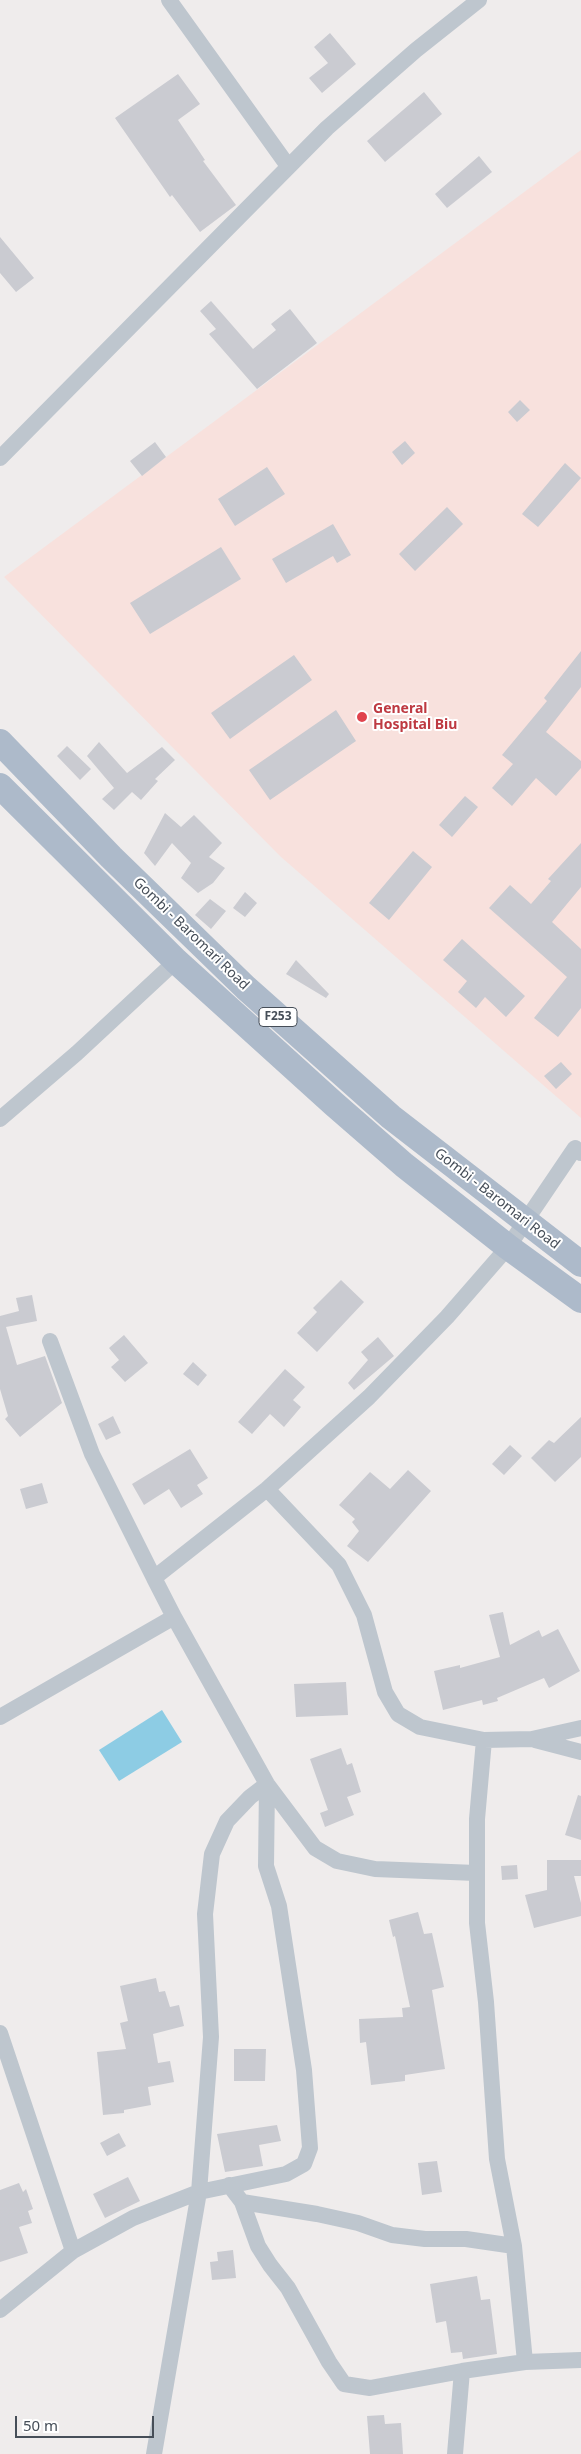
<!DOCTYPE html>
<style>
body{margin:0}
#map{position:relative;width:581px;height:2454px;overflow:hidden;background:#efecec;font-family:"Noto Sans",sans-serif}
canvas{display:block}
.scale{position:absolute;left:15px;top:2416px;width:139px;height:22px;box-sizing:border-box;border:2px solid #464e58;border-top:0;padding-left:6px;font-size:15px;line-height:18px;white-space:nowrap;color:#464e58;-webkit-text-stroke:4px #fff;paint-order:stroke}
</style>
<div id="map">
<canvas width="581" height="2454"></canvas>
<div class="scale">50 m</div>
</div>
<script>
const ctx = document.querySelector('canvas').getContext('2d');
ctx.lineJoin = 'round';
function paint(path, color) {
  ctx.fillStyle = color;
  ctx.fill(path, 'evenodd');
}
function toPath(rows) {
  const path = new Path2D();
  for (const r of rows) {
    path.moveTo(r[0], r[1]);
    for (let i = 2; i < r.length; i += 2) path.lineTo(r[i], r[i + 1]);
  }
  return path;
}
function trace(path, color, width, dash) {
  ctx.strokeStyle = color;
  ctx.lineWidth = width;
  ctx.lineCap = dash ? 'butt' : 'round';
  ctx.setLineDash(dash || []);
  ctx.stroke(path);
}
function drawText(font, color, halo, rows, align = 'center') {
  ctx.font = font + ' "Noto Sans",sans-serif';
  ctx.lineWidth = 4;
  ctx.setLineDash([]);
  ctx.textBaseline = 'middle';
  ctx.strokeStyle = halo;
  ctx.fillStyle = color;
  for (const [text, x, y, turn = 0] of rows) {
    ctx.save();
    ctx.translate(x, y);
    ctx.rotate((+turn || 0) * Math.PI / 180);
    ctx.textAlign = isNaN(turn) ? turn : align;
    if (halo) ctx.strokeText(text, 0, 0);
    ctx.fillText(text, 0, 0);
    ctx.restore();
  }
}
const medical = toPath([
 [581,150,581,1118,281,857,4,577]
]);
const water = toPath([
 [162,1710,182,1742,119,1781,99,1750]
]);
const building = toPath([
 [330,33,356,64,322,93,309,78,328,63,314,47],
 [178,74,200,104,178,120,205,160,203,161,236,205,200,232,172,195,170,197,115,118],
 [424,92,442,114,385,162,367,141],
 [479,156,492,172,447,208,435,194],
 [0,237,34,278,16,292,0,273],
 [211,301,253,349,276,330,271,324,290,309,317,343,257,389,209,334,216,329,200,311],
 [520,400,530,410,517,422,508,412],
 [405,441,415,453,402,465,392,452],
 [155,442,166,457,142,476,130,461],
 [565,463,581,478,538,527,522,514],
 [267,467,285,494,235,526,218,499],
 [447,507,463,524,415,571,399,554],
 [333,524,351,555,337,563,333,556,286,583,272,559],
 [221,547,241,579,150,634,130,603],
 [581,651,581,687,546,732,581,761,581,768,556,796,536,778,512,806,492,788,513,764,502,755,547,701,544,698],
 [294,655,312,680,230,739,211,713],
 [336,710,356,741,270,800,249,770],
 [99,742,127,773,162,747,175,760,155,779,158,781,141,800,132,792,114,810,102,799,114,788,87,756],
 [67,746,91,769,80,780,57,756],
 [465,796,478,807,452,837,439,825],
 [165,813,181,827,194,815,222,843,209,857,225,868,213,883,198,893,181,878,191,863,172,843,155,866,144,853],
 [581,843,581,887,552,922,581,949,581,1008,558,1037,534,1018,567,977,489,908,510,885,531,904,551,881,548,879],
 [413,851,432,867,389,920,369,903],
 [245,892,257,903,245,917,233,908],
 [210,899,226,911,211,929,195,915],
 [462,939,525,996,506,1017,485,997,476,1008,458,992,467,981,443,960],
 [296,960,329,994,326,998,286,974],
 [561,1062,572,1074,556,1089,544,1076],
 [341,1280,364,1302,317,1352,297,1333,317,1312,313,1308],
 [32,1295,37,1321,6,1327,17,1365,45,1356,62,1403,20,1437,5,1419,8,1416,0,1389,0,1316,19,1311,16,1298],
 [124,1335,148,1363,125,1382,111,1367,119,1360,109,1348],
 [378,1337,394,1356,354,1390,348,1383,368,1360,361,1352],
 [193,1362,207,1375,198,1386,183,1374],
 [285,1369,305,1387,293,1400,301,1407,284,1427,270,1414,252,1434,238,1422],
 [113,1416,121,1433,106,1440,98,1424],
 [581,1417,581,1457,555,1482,531,1458,549,1440,554,1443],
 [510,1445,522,1456,504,1475,492,1464],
 [190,1449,208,1478,197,1485,203,1494,181,1508,169,1489,144,1505,132,1484],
 [408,1470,431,1491,368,1562,347,1546,359,1531,352,1522,355,1519,339,1505,370,1472,390,1489],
 [42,1483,48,1503,26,1509,20,1489],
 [503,1612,510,1645,539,1630,542,1637,558,1629,580,1671,549,1688,544,1678,497,1698,498,1701,483,1705,482,1700,443,1710,434,1671,460,1665,460,1668,500,1657,489,1615],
 [346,1682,348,1715,296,1717,294,1684],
 [341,1748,347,1765,352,1763,361,1792,347,1797,354,1815,325,1827,320,1813,328,1810,310,1759],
 [578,1795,581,1796,581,1840,565,1835],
 [547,1860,581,1860,581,1876,574,1876,581,1903,581,1916,534,1928,525,1895,547,1890],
 [517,1865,518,1879,502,1880,501,1866],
 [418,1912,424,1934,432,1933,444,1987,432,1990,445,2069,405,2075,405,2081,371,2085,366,2042,360,2043,359,2019,403,2017,402,2008,410,2007,395,1936,393,1937,389,1920],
 [156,1978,159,1992,165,1991,170,2007,179,2005,184,2026,153,2034,158,2063,170,2061,174,2082,148,2087,151,2105,124,2110,124,2113,103,2115,97,2052,126,2049,120,2023,128,2021,120,1986],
 [234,2049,266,2049,265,2081,234,2081],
 [277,2125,281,2141,259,2145,263,2166,225,2172,217,2134],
 [119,2133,126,2146,107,2156,100,2143],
 [437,2161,442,2192,422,2195,418,2163],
 [128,2177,140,2201,105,2218,93,2194],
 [19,2183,23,2192,26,2189,33,2209,28,2211,32,2223,19,2227,28,2253,0,2262,0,2190],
 [233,2250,236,2278,212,2280,210,2262,218,2261,217,2252],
 [477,2276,481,2300,490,2299,497,2354,463,2359,462,2352,451,2353,446,2321,436,2323,430,2284],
 [384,2415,385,2424,401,2423,403,2454,370,2454,367,2416]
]);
const minor = toPath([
 [169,0,288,166],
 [0,458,327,128,416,50,479,0],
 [0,1119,77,1053,176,961],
 [50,1341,92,1454,154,1578],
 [267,1489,339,1565,364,1615,385,1692,398,1714,420,1727,484,1740,532,1739,581,1728],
 [0,1717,174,1617],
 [484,1740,477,1819,477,1923,486,2002,497,2159,514,2246,525,2362],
 [535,1740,581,1752],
 [476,1873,375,1869,337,1861,315,1848,267,1784,174,1617,154,1578,267,1489,369,1397,447,1317,508,1247,575,1148,581,1153],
 [0,2033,73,2251],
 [229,2185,242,2202,258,2246,270,2265,288,2288,329,2362,344,2384,370,2388,462,2371,525,2362,581,2360],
 [242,2202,317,2214,358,2223,392,2235,425,2239,466,2239,514,2246],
 [0,2310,73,2251,133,2218,199,2192,286,2174,304,2164,310,2148,304,2070,279,1906,266,1866,267,1784],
 [154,2454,199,2192,211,2037,205,1914,212,1854,227,1821,250,1797,267,1784],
 [455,2454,462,2371]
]);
const primary = toPath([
 [0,742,111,857,246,988,391,1117,581,1264],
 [0,786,176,961,334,1104,404,1165,508,1247,581,1300]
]);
const markers = [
 [362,717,6,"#e0444e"]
];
const shields = [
 [278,1017,38]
];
const shieldNames = [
 ["F253",278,1017]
];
const healthNames = [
 ["General",373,709],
 ["Hospital Biu",373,725]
];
const streetNames = [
 ["Gombi - Baromari Road",191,934,44],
 ["Gombi - Baromari Road",497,1199,38]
];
paint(medical, '#f8e1dd');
paint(water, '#8dcce4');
paint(building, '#cacbd1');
trace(minor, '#bec6ce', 16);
trace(primary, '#adbaca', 26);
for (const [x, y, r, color] of markers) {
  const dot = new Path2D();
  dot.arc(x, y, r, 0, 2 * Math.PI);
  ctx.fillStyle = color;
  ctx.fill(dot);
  trace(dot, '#fff', 2);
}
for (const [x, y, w] of shields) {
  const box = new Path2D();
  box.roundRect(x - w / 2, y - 9.5, w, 19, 4);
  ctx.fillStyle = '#fff';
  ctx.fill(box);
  trace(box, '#464e58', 1);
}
drawText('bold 12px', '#464e58', null, shieldNames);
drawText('bold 14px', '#be3a42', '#fff', healthNames, 'left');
drawText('14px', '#464e58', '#fff', streetNames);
</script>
